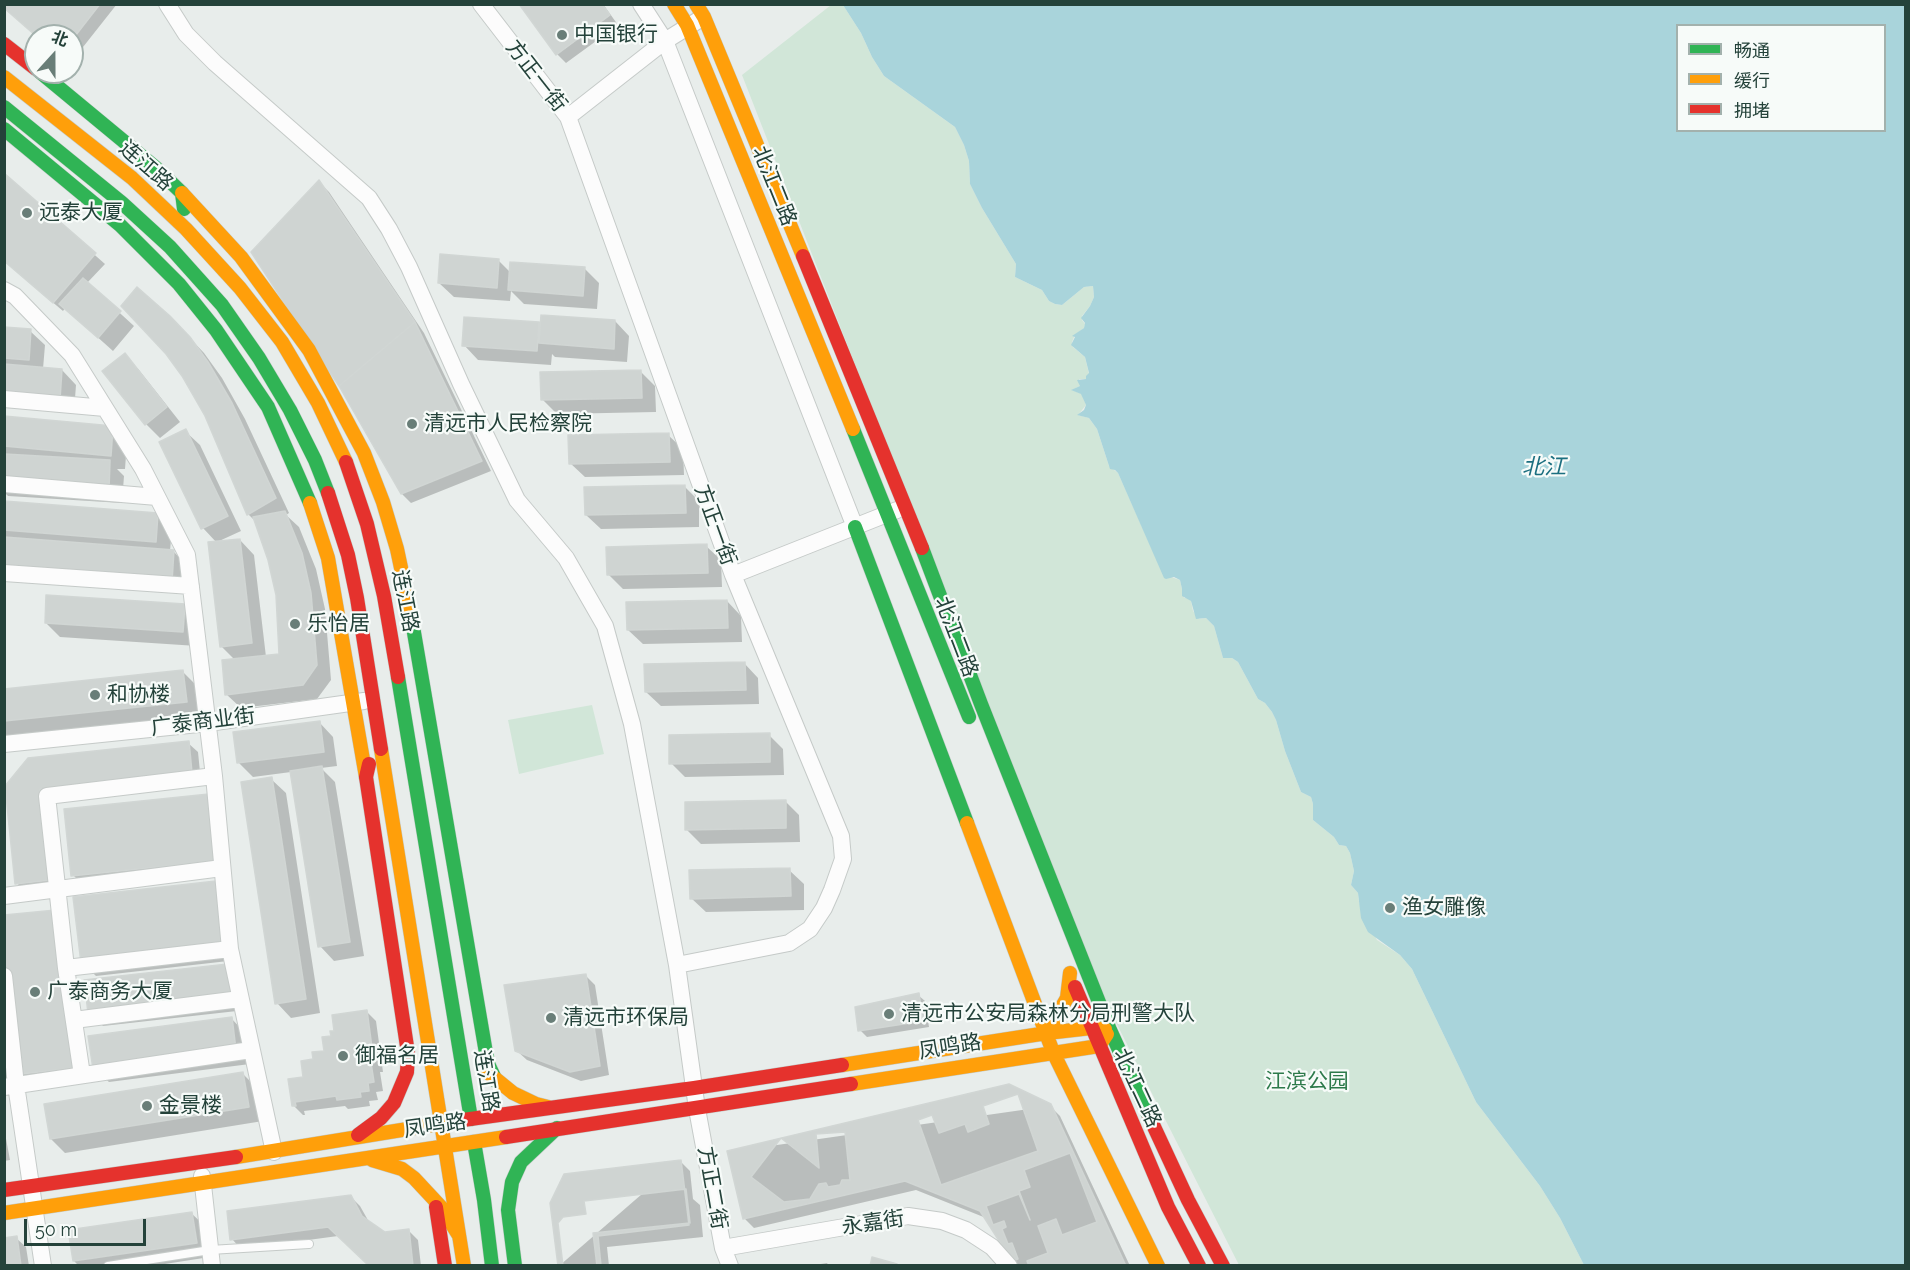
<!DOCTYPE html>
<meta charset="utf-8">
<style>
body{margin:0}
#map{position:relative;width:1910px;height:1270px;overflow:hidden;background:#e8edeb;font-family:Raleway,"Noto Sans SC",sans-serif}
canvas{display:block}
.frame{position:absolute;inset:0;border:6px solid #24423a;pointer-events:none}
.legend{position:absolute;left:1676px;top:24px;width:210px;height:108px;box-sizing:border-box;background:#f7fbf9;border:2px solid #a3b1ad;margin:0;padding:8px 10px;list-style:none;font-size:18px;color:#24423a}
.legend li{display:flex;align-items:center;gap:12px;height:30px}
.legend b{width:30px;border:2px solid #a3b1ad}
.north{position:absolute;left:24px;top:24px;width:60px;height:60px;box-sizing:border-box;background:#f7fbf9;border:2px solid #a3b1ad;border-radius:50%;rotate:21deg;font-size:16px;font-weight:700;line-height:24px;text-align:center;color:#24423a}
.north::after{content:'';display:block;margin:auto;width:21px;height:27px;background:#697e78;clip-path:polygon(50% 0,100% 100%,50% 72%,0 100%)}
.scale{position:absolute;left:24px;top:1219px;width:122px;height:27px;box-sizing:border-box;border:3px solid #24423a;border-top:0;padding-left:8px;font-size:18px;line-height:21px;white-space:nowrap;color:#24423a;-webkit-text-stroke:4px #f7fbf9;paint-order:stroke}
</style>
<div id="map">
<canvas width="1910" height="1270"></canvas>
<div class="frame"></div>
<ul class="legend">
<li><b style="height:8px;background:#30b455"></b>畅通</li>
<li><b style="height:8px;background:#ff9f0a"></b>缓行</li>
<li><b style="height:8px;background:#e5322d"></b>拥堵</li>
</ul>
<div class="north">北</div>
<div class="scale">50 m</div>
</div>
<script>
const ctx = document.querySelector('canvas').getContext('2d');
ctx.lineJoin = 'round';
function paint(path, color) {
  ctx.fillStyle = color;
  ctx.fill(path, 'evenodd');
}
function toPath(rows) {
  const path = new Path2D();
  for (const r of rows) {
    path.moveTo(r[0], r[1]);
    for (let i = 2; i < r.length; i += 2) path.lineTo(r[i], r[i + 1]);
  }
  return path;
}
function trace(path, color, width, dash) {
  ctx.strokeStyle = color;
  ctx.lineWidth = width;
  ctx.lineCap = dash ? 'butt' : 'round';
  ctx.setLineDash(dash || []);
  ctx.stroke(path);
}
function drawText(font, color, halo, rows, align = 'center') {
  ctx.font = font + ' Raleway,"Noto Sans SC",sans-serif';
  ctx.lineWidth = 4.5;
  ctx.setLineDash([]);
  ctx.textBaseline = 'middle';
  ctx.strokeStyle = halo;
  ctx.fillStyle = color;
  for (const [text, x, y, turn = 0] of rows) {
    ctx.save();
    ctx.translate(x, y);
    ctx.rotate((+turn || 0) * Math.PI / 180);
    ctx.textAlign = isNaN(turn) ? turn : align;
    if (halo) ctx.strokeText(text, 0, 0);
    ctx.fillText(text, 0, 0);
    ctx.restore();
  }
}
const green = toPath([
 [831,5,843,5,861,33,872,57,884,76,955,127,964,145,969,161,970,184,982,208,1016,264,1015,277,1042,290,1049,301,1055,304,1062,305,1084,287,1093,286,1094,297,1090,306,1082,316,1082,320,1085,324,1084,328,1075,335,1072,342,1073,347,1085,357,1089,374,1086,379,1079,379,1080,386,1072,390,1082,394,1086,405,1078,415,1089,418,1097,429,1109,466,1118,473,1160,567,1171,577,1180,580,1184,598,1188,598,1191,601,1193,611,1199,619,1206,618,1214,626,1223,658,1232,658,1238,662,1258,699,1265,703,1272,712,1276,720,1285,751,1301,792,1311,797,1313,804,1313,820,1334,837,1339,845,1346,846,1350,853,1354,871,1351,885,1358,893,1359,902,1377,940,1400,955,1412,969,1476,1102,1540,1186,1560,1218,1584,1265,1239,1265,1099,989,742,75],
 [592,705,604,754,519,774,508,720]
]);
const water = toPath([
 [843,5,1905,5,1905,1265,1584,1265,1560,1218,1540,1186,1476,1102,1412,969,1400,955,1368,932,1361,918,1358,893,1351,885,1354,871,1350,853,1346,846,1339,845,1334,837,1313,820,1313,804,1311,797,1301,792,1285,751,1276,720,1272,712,1265,703,1258,699,1238,662,1232,658,1223,658,1214,626,1206,618,1196,619,1191,601,1182,596,1182,589,1180,580,1174,577,1166,579,1164,578,1118,473,1115,470,1110,469,1097,429,1089,418,1077,415,1084,410,1086,405,1081,394,1071,390,1080,386,1077,380,1086,379,1086,376,1089,373,1085,357,1071,345,1075,337,1072,336,1084,328,1085,323,1081,318,1090,306,1094,297,1093,286,1084,287,1062,305,1055,304,1049,301,1042,290,1015,277,1016,264,982,208,970,184,969,161,964,145,955,127,884,76,872,57,861,33],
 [1678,26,1884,26,1884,130,1678,130]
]);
const shadow = toPath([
 [4,4,117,4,72,61,72,36,37,36],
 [521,4,603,4,618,25,566,63,557,54],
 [4,175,105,264,87,283,134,326,113,351,65,308,63,311,4,261],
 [319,182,329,192,424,333,491,471,411,503,402,494],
 [498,260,511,273,584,268,599,283,597,309,524,304,511,291,510,301,454,297,439,283],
 [615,321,629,336,627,362,555,357,552,354,551,365,478,360,464,345,538,324,542,327],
 [4,328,30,331,45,345,43,369,62,370,76,385,74,412,4,407],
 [184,332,204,353,222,378,245,419,289,513,286,515,299,527,316,569,325,609,331,680,317,699,241,708,226,694,235,660,221,646,217,543,203,528,161,443,185,431,200,445,241,531,217,542,240,540,254,555,266,657,281,655,277,594,269,560,256,522,248,514],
 [125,355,139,370,180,422,160,438,146,424],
 [641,372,655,386,656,412,557,414,543,400],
 [4,417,113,427,127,442,125,469,117,469,124,476,122,503,8,496,4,492],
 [668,435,683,449,684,475,585,477,570,463],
 [684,486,699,501,699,527,601,529,586,515],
 [4,502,158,515,172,529,170,551,174,552,188,566,186,594,4,580],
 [706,546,721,560,722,587,623,589,608,574],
 [727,601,741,616,742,642,643,644,628,630],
 [184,605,199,620,197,646,60,637,46,623],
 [744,663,758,678,759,704,661,706,646,692],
 [183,672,197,686,200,716,4,736,4,690],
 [319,722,333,737,337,766,321,768,335,782,364,956,334,961,320,946,291,772,253,777,239,763],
 [769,735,783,749,784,775,685,777,671,763],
 [188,743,198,752,201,782,49,798,59,889,26,893,17,883,6,787],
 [271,779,286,793,320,1013,291,1018,277,1003],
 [785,801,799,815,800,842,701,844,687,830],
 [66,810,229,874,87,889,73,875],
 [789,870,804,884,804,910,706,912,691,898],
 [75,898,237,960,96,976,82,962],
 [4,917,81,1077,4,1086],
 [228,966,246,1010,103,1026,89,1012],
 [586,976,595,985,609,1075,581,1081,527,1060,517,1051],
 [918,995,925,1001,929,1027,867,1037,860,1030],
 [366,1011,376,1021,383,1072,380,1072,383,1091,376,1092,378,1100,369,1101,370,1106,348,1109,345,1106,304,1111,305,1115,303,1115,293,1105,315,1060,326,1052,333,1037],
 [231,1018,245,1033,250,1064,109,1082,94,1068],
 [243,1074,257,1088,263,1121,65,1153,51,1139],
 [1050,1106,1060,1116,1130,1266,1017,1266,986,1218,916,1190,754,1228,745,1219,728,1152],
 [4,1128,10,1160,4,1161],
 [680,1161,690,1171,693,1199,700,1205,703,1237,607,1247,609,1266,559,1266],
 [350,1196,360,1206,369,1222,384,1233,409,1231,418,1240,421,1266,371,1266,338,1236,241,1249,232,1239],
 [191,1213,206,1227,210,1257,152,1266,79,1266,74,1261],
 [16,1238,26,1247,29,1266,4,1266],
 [827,1263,829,1266,808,1266]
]);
const building = toPath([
 [4,4,100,4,72,40,72,36,36,36,4,8,4,4],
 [519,4,602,4,610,15,556,55,519,4],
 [4,173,96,253,53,303,4,261,4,173],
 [319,180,415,322,339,386,251,252,319,180],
 [440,254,499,259,497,288,438,283,440,254],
 [510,262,585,267,583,296,508,290,510,262],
 [83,278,121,311,98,338,59,304,83,278],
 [137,287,170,316,190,337,208,362,232,403,276,498,247,515,205,416,182,376,166,354,121,306,137,287],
 [541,315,615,320,614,349,539,343,541,315],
 [464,317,539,322,537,351,462,346,464,317],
 [415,322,482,461,401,494,339,386,415,322],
 [4,327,31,329,29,360,4,358,4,327],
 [125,353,167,407,145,425,102,371,125,353],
 [4,364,62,369,60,399,4,394,4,364],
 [641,370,642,398,541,400,540,372,641,370],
 [4,416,113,426,111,456,4,446,4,416],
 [186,429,228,516,201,529,159,442,186,429],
 [669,433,670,462,569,464,568,435,669,433],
 [4,454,110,460,109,489,4,483,4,454],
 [685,485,686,513,585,515,584,487,685,485],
 [4,501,158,513,156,542,4,530,4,501],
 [285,511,302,553,311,593,317,665,303,685,225,695,222,660,279,654,276,595,268,560,253,517,285,511],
 [4,537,174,550,172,581,4,567,4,537],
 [240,539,252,643,220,647,208,542,240,539],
 [707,544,708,573,607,575,606,547,707,544],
 [46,595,185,604,183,632,45,623,46,595],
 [727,600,728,628,627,630,626,602,727,600],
 [745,662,746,690,645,692,644,664,745,662],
 [183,670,187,702,4,721,4,689,183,670],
 [320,721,324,752,237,763,233,732,320,721],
 [770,733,770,762,669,764,669,735,770,733],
 [189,741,192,773,40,789,50,880,15,884,5,786,28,758,189,741],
 [322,766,350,942,318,947,290,771,322,766],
 [272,777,306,999,275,1004,241,782,272,777],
 [209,794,216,861,71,876,64,809,209,794],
 [786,800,786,828,685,830,685,802,786,800],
 [790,868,791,896,690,899,689,870,790,868],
 [216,881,224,947,81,963,73,897,216,881],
 [56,910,73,1068,4,1076,4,915,56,910],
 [228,964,232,997,88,1013,84,980,228,964],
 [586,974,600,1066,570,1072,515,1051,504,985,586,974],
 [919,993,923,1021,858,1031,855,1007,919,993],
 [367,1010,374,1063,371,1063,374,1082,368,1083,369,1091,360,1092,361,1097,337,1100,336,1096,295,1102,296,1106,292,1106,288,1079,303,1077,301,1061,313,1059,312,1052,324,1051,322,1037,331,1036,330,1031,334,1031,332,1015,367,1010],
 [232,1017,236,1050,93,1069,88,1036,232,1017],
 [243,1072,249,1107,50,1139,44,1104,243,1072],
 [1009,1084,1051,1104,1126,1266,1015,1266,980,1211,905,1181,743,1219,727,1151,1009,1084],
 [1018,1094,1038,1151,941,1185,918,1120,932,1115,939,1133,965,1124,968,1132,989,1124,983,1106,1018,1094],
 [845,1132,850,1180,842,1180,840,1185,828,1187,826,1183,819,1184,810,1199,784,1202,751,1177,781,1138,819,1168,816,1134,845,1132],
 [1070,1153,1097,1222,1062,1235,1056,1219,1038,1226,1048,1253,1027,1261,1029,1266,1017,1266,1015,1260,1018,1259,1012,1243,1008,1244,1002,1229,1006,1227,1004,1221,993,1225,986,1206,1019,1194,1030,1220,1019,1191,1030,1187,1024,1170,1070,1153],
 [681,1160,689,1225,598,1236,601,1266,558,1266,550,1203,564,1174,681,1160],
 [686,1189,690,1223,593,1233,597,1266,563,1266,558,1223,563,1217,586,1214,584,1201,686,1189],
 [351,1195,362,1216,385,1232,409,1229,413,1266,369,1266,328,1227,230,1240,227,1211,351,1195],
 [192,1212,197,1243,73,1261,68,1230,192,1212],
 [17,1236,21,1266,4,1266,4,1238,17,1236],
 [872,1257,897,1264,896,1266,870,1266,872,1257]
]);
const lane = toPath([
 [108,1266,210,1250,309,1244]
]);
const street = toPath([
 [167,4,186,34,215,63,369,198,389,229,409,267,461,384,517,500,566,558,605,626,632,724,677,965,697,1109,723,1248,730,1266],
 [481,4,568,117,733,575,841,836,843,859,832,890,824,908,810,929,789,943,677,965],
 [641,4,665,41,855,527],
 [568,117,665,41,697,21],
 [4,290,15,296,72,355,143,469,187,555,214,776,230,949,274,1152],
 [4,399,105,408],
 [4,484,157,497],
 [4,573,191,586],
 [733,575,897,510],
 [4,744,208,723,364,701],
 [214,776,47,796,66,968,230,949],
 [4,896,222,868],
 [66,968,82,1075],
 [4,976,16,1085,43,1266],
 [74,1020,240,999],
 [4,1087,251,1050],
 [202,1176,212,1266],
 [723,1248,908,1216,942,1221,966,1230,992,1247,1009,1266]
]);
const fast = toPath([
 [40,72,156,168,182,193,184,209],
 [4,107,122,203,170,247,222,305,259,358,290,410,315,460,328,493],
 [4,129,120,225,179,284,216,330,268,407,310,503],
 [853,429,969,717],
 [855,527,967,823],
 [922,548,981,704,1110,1030,1149,1116],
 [411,615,486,1053,489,1066,496,1081],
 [398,677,471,1119],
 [474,1142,484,1200,492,1266],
 [515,1266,508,1210,512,1182,521,1162,557,1128]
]);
const slow = toPath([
 [674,4,687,25,853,429],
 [696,4,704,17,803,256],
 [4,77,132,178,186,229,240,288,282,342,318,403,346,462],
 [182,193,241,257,309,350,364,453,383,502,397,549,411,615],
 [310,503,328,558,366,777],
 [381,749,464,1266],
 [967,823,1053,1052,1158,1266],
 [1047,1033,1067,998,1070,973],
 [842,1065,1047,1033,1091,1028,1105,1029],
 [486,1071,513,1093,536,1104,548,1107],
 [851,1084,1099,1046,1107,1034],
 [236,1157,463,1120],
 [372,1160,402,1169,414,1178,441,1207,458,1234],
 [4,1213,506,1137]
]);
const jam = toPath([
 [4,44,36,69],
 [803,256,922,548],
 [346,462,367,524,384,596,398,677],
 [328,493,348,555,357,598,381,749],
 [1075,987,1168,1207,1199,1266],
 [1149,1116,1188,1200,1223,1266],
 [463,1120,694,1088,842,1065],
 [358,1135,381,1118,394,1103,407,1072,408,1053,366,777,369,764],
 [506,1137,851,1084],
 [4,1190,236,1157],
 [436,1207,445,1266]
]);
const markers = [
 [562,35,6,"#697e78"],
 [27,213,6,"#697e78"],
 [412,424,6,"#697e78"],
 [295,624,6,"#697e78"],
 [95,695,6,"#697e78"],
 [1390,908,6,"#697e78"],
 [35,992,6,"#697e78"],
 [889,1014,6,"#697e78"],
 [551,1018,6,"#697e78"],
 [343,1056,6,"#697e78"],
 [147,1106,6,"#697e78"]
];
const poiNames = [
 ["中国银行",574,35],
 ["远泰大厦",39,213],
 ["清远市人民检察院",424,424],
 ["乐怡居",307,624],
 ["和协楼",107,695],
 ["渔女雕像",1402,908],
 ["广泰商务大厦",47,992],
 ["清远市公安局森林分局刑警大队",901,1014],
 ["清远市环保局",563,1018],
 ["御福名居",355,1056],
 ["金景楼",159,1106]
];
const streetNames = [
 ["方正一街",536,76,52],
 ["连江路",146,166,41],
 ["北江二路",774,186,68],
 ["方正一街",715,525,70],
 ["连江路",405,601,79],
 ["北江二路",956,637,69],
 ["广泰商业街",203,722,-7],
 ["凤鸣路",950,1047,-9],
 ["连江路",486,1081,81],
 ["北江二路",1137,1088,65],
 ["凤鸣路",435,1126,-8],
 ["方正二街",712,1188,80],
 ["永嘉街",873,1223,-8]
];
const parkNames = [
 ["江滨公园",1307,1082]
];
const waterNames = [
 ["北江",1544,467]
];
paint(green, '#d1e6d8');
paint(water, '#a9d4db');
paint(shadow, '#0003');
paint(building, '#cfd4d2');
trace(building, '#d1d6d4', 1.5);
trace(lane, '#c5cac8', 10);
trace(street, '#c5cac8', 18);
trace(fast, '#c3cbc8', 15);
trace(slow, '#c3cbc8', 15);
trace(jam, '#c3cbc8', 15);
trace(lane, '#fcfcfc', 8);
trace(street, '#fcfcfc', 16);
trace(fast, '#30b455', 14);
trace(slow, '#ff9f0a', 14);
trace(jam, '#e5322d', 14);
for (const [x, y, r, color] of markers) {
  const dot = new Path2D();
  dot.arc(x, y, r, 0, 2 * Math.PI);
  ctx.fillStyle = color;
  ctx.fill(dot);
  trace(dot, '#f7fbf9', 2);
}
drawText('21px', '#24423a', '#f7fbf9', poiNames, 'left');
drawText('21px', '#24423a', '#f7fbf9', streetNames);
drawText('21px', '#2d7a4b', '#f7fbf9', parkNames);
drawText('italic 22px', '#1c6f80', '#f7fbf9', waterNames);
</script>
